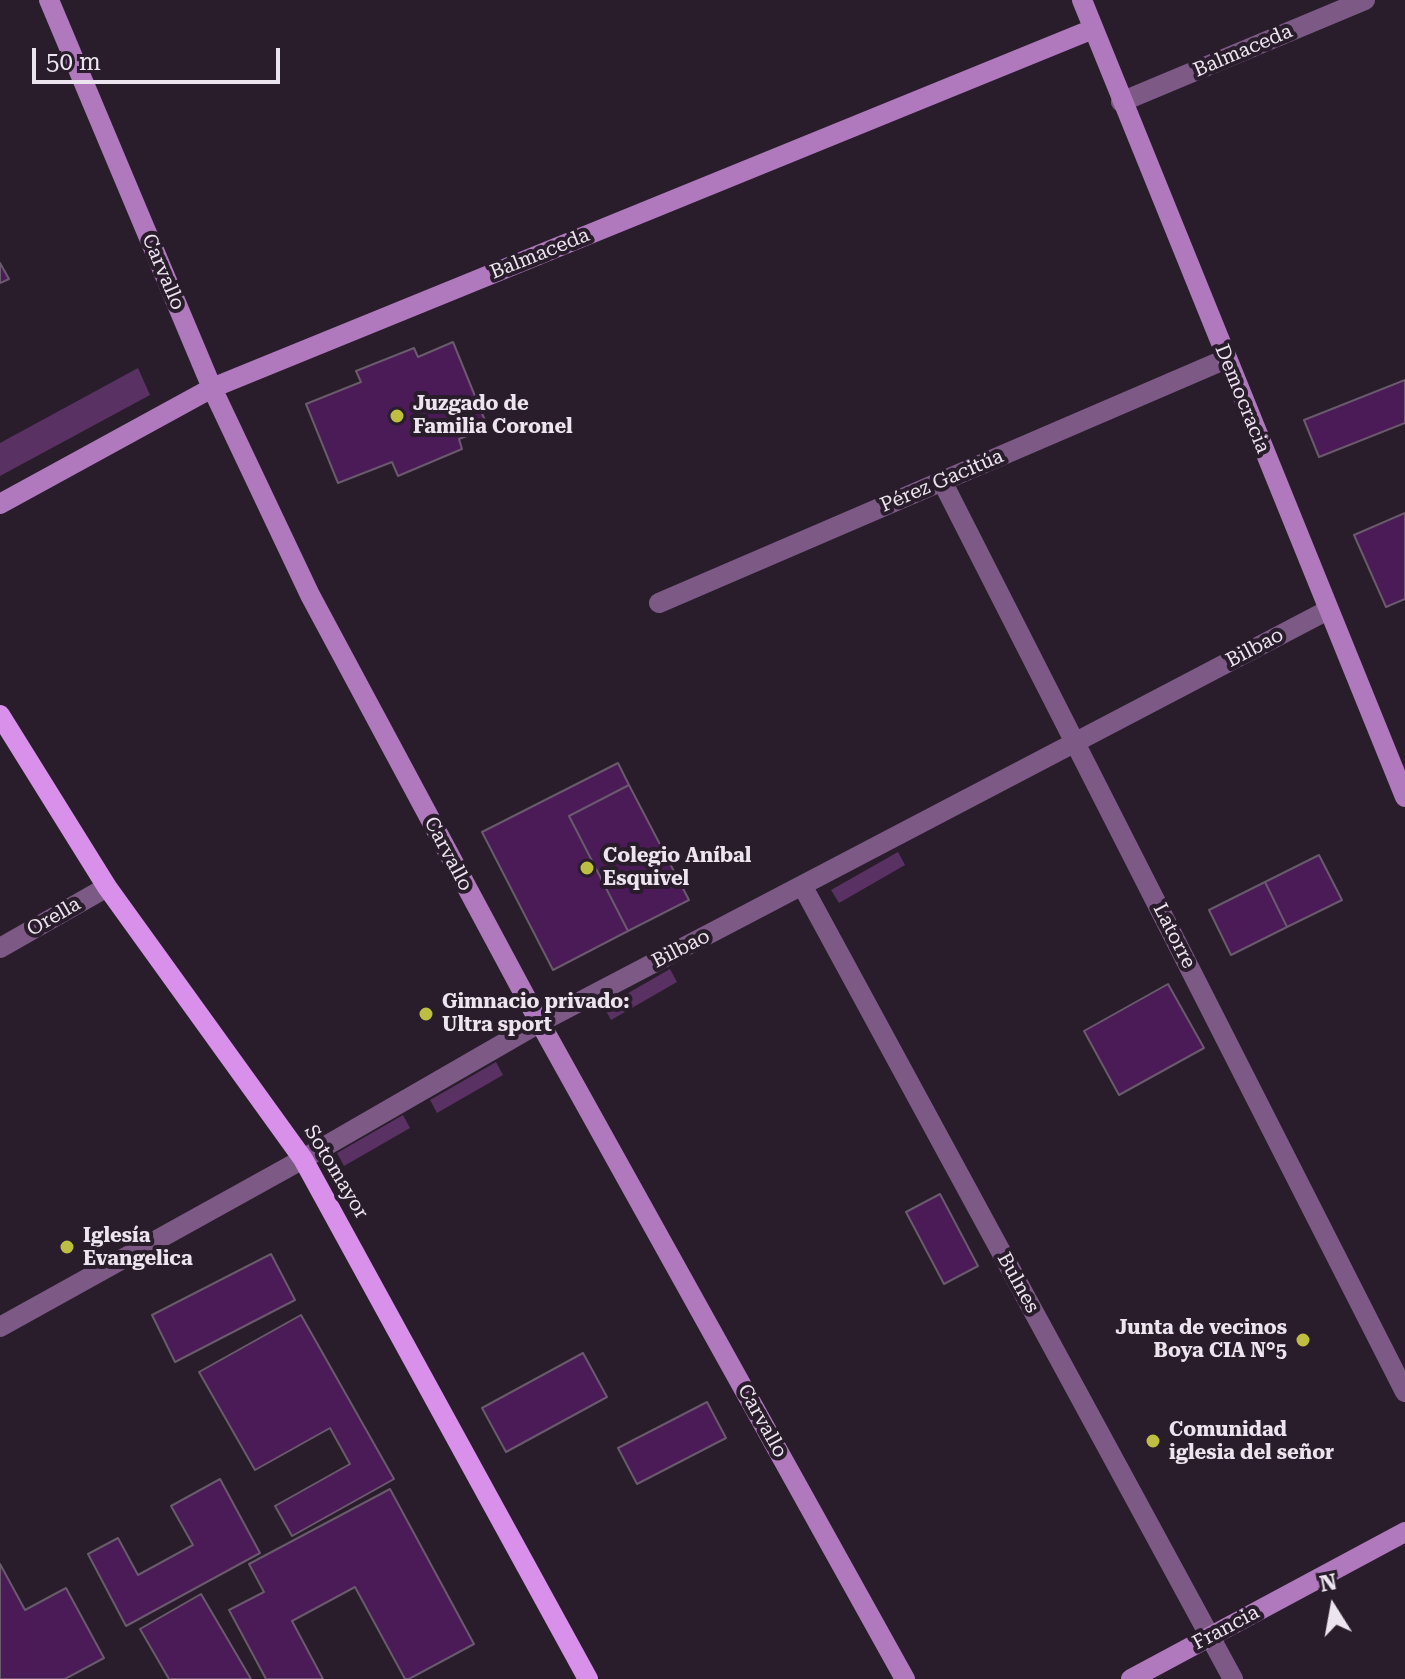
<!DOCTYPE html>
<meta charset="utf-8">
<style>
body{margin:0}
#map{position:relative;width:1405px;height:1679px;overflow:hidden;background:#291d2c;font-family:"Roboto Serif",serif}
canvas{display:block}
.north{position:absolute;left:1293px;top:1567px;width:80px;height:80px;-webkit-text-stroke:6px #291d2c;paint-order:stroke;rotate:349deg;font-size:22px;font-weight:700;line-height:32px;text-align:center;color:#ece4ee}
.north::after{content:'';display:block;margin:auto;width:28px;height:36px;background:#ece4ee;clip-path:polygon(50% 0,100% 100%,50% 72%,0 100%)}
.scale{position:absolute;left:32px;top:48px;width:248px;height:36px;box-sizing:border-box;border:4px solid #ece4ee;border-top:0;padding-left:10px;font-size:24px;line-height:28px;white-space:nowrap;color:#ece4ee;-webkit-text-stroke:6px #291d2c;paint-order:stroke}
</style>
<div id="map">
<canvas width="1405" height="1679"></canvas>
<div class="north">N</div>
<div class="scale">50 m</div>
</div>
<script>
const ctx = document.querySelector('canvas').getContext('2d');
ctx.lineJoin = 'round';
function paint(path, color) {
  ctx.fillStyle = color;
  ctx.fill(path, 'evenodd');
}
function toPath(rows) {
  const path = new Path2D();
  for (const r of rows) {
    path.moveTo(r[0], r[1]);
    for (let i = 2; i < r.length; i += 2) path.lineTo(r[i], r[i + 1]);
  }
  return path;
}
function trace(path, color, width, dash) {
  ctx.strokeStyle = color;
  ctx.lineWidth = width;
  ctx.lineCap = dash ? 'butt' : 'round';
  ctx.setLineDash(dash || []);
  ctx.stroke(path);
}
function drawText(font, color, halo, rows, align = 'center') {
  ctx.font = font + ' "Roboto Serif",serif';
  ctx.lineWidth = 8;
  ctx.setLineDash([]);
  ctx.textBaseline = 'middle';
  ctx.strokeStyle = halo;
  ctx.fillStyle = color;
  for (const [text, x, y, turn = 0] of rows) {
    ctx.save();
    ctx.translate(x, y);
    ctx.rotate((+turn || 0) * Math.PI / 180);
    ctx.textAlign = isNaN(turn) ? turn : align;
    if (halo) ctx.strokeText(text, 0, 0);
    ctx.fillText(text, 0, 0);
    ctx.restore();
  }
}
const green = toPath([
 [138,368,150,395,0,476,0,443],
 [898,852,905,865,839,903,831,890],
 [670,969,677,982,611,1020,604,1007],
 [496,1062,503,1075,437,1113,430,1100],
 [403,1115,410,1128,344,1166,337,1153]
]);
const building = toPath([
 [0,263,9,279,0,283,0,263],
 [453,342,488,428,459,439,462,449,398,476,392,462,338,483,306,404,361,382,356,371,414,348,418,357,453,342],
 [1405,380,1405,423,1319,457,1304,420,1405,380],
 [1405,513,1405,599,1386,607,1354,535,1405,513],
 [618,763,629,785,569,816,628,931,553,970,482,832,618,763],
 [629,785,689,900,628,931,569,816,629,785],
 [1319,855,1342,900,1287,927,1265,882,1319,855],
 [1265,882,1287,927,1231,955,1209,910,1265,882],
 [1168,984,1204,1048,1119,1095,1084,1031,1168,984],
 [940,1194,978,1266,944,1284,906,1212,940,1194],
 [271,1254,295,1300,175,1362,152,1315,271,1254],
 [301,1315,394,1479,292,1536,275,1506,350,1464,330,1428,255,1470,199,1372,301,1315],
 [583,1353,607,1397,506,1452,482,1408,583,1353],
 [707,1402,726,1438,637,1484,618,1448,707,1402],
 [220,1479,260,1553,126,1626,88,1554,118,1538,138,1575,193,1545,171,1506,220,1479],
 [390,1489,474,1644,409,1679,405,1679,355,1587,292,1621,323,1679,266,1679,229,1610,264,1592,249,1564,390,1489],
 [0,1564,25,1610,66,1588,104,1658,65,1679,0,1679,0,1564],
 [201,1594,251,1679,169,1679,140,1629,201,1594]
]);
const street = toPath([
 [1121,102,1365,0],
 [942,481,1405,1392],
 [659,603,1226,359],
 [803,887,1233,1679],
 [0,948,107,887],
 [0,1327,303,1159,539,1023,1328,610]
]);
const secondary = toPath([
 [49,0,212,388,310,595,524,994,905,1679],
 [1082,0,1405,797],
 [0,504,212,388,1093,29],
 [1131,1679,1405,1532]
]);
const primary = toPath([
 [0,715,107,887,303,1159,588,1679]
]);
const markers = [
 [397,416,8,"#bebe42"],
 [587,868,8,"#bebe42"],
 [426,1014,8,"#bebe42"],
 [67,1247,8,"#bebe42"],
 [1303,1340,8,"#bebe42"],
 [1153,1441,8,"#bebe42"]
];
const streetNames = [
 ["Balmaceda",1243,51,-23],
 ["Balmaceda",540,254,-22],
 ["Carvallo",163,272,67],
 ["Democracia",1242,399,68],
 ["Pérez Gacitúa",942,481,-23],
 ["Bilbao",1255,648,-28],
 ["Carvallo",448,854,62],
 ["Orella",54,917,-30],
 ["Latorre",1174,936,63],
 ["Bilbao",681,949,-27],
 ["Sotomayor",336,1172,59],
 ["Bulnes",1018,1283,61],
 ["Carvallo",762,1421,61],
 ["Francia",1226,1628,-28]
];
const poiNames = [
 ["Juzgado de",413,404],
 ["Familia Coronel",413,427],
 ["Colegio Aníbal",603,856],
 ["Esquivel",603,879],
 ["Gimnacio privado:",442,1002],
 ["Ultra sport",442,1025],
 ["Iglesía",83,1236],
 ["Evangelica",83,1259],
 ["Junta de vecinos",1287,1328,"right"],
 ["Boya CIA N°5",1287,1351,"right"],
 ["Comunidad",1169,1430],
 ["iglesia del señor",1169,1453]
];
paint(green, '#593163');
paint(building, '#4b1b57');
trace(building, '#695a6c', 2);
trace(street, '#7c5a85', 20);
trace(secondary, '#b079be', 20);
trace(primary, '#d890ea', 20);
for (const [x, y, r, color] of markers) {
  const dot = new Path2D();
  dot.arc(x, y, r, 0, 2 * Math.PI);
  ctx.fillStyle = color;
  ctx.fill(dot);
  trace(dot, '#291d2c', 3);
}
drawText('20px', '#ece4ee', '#291d2c', streetNames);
drawText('bold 20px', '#ece4ee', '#291d2c', poiNames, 'left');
</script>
